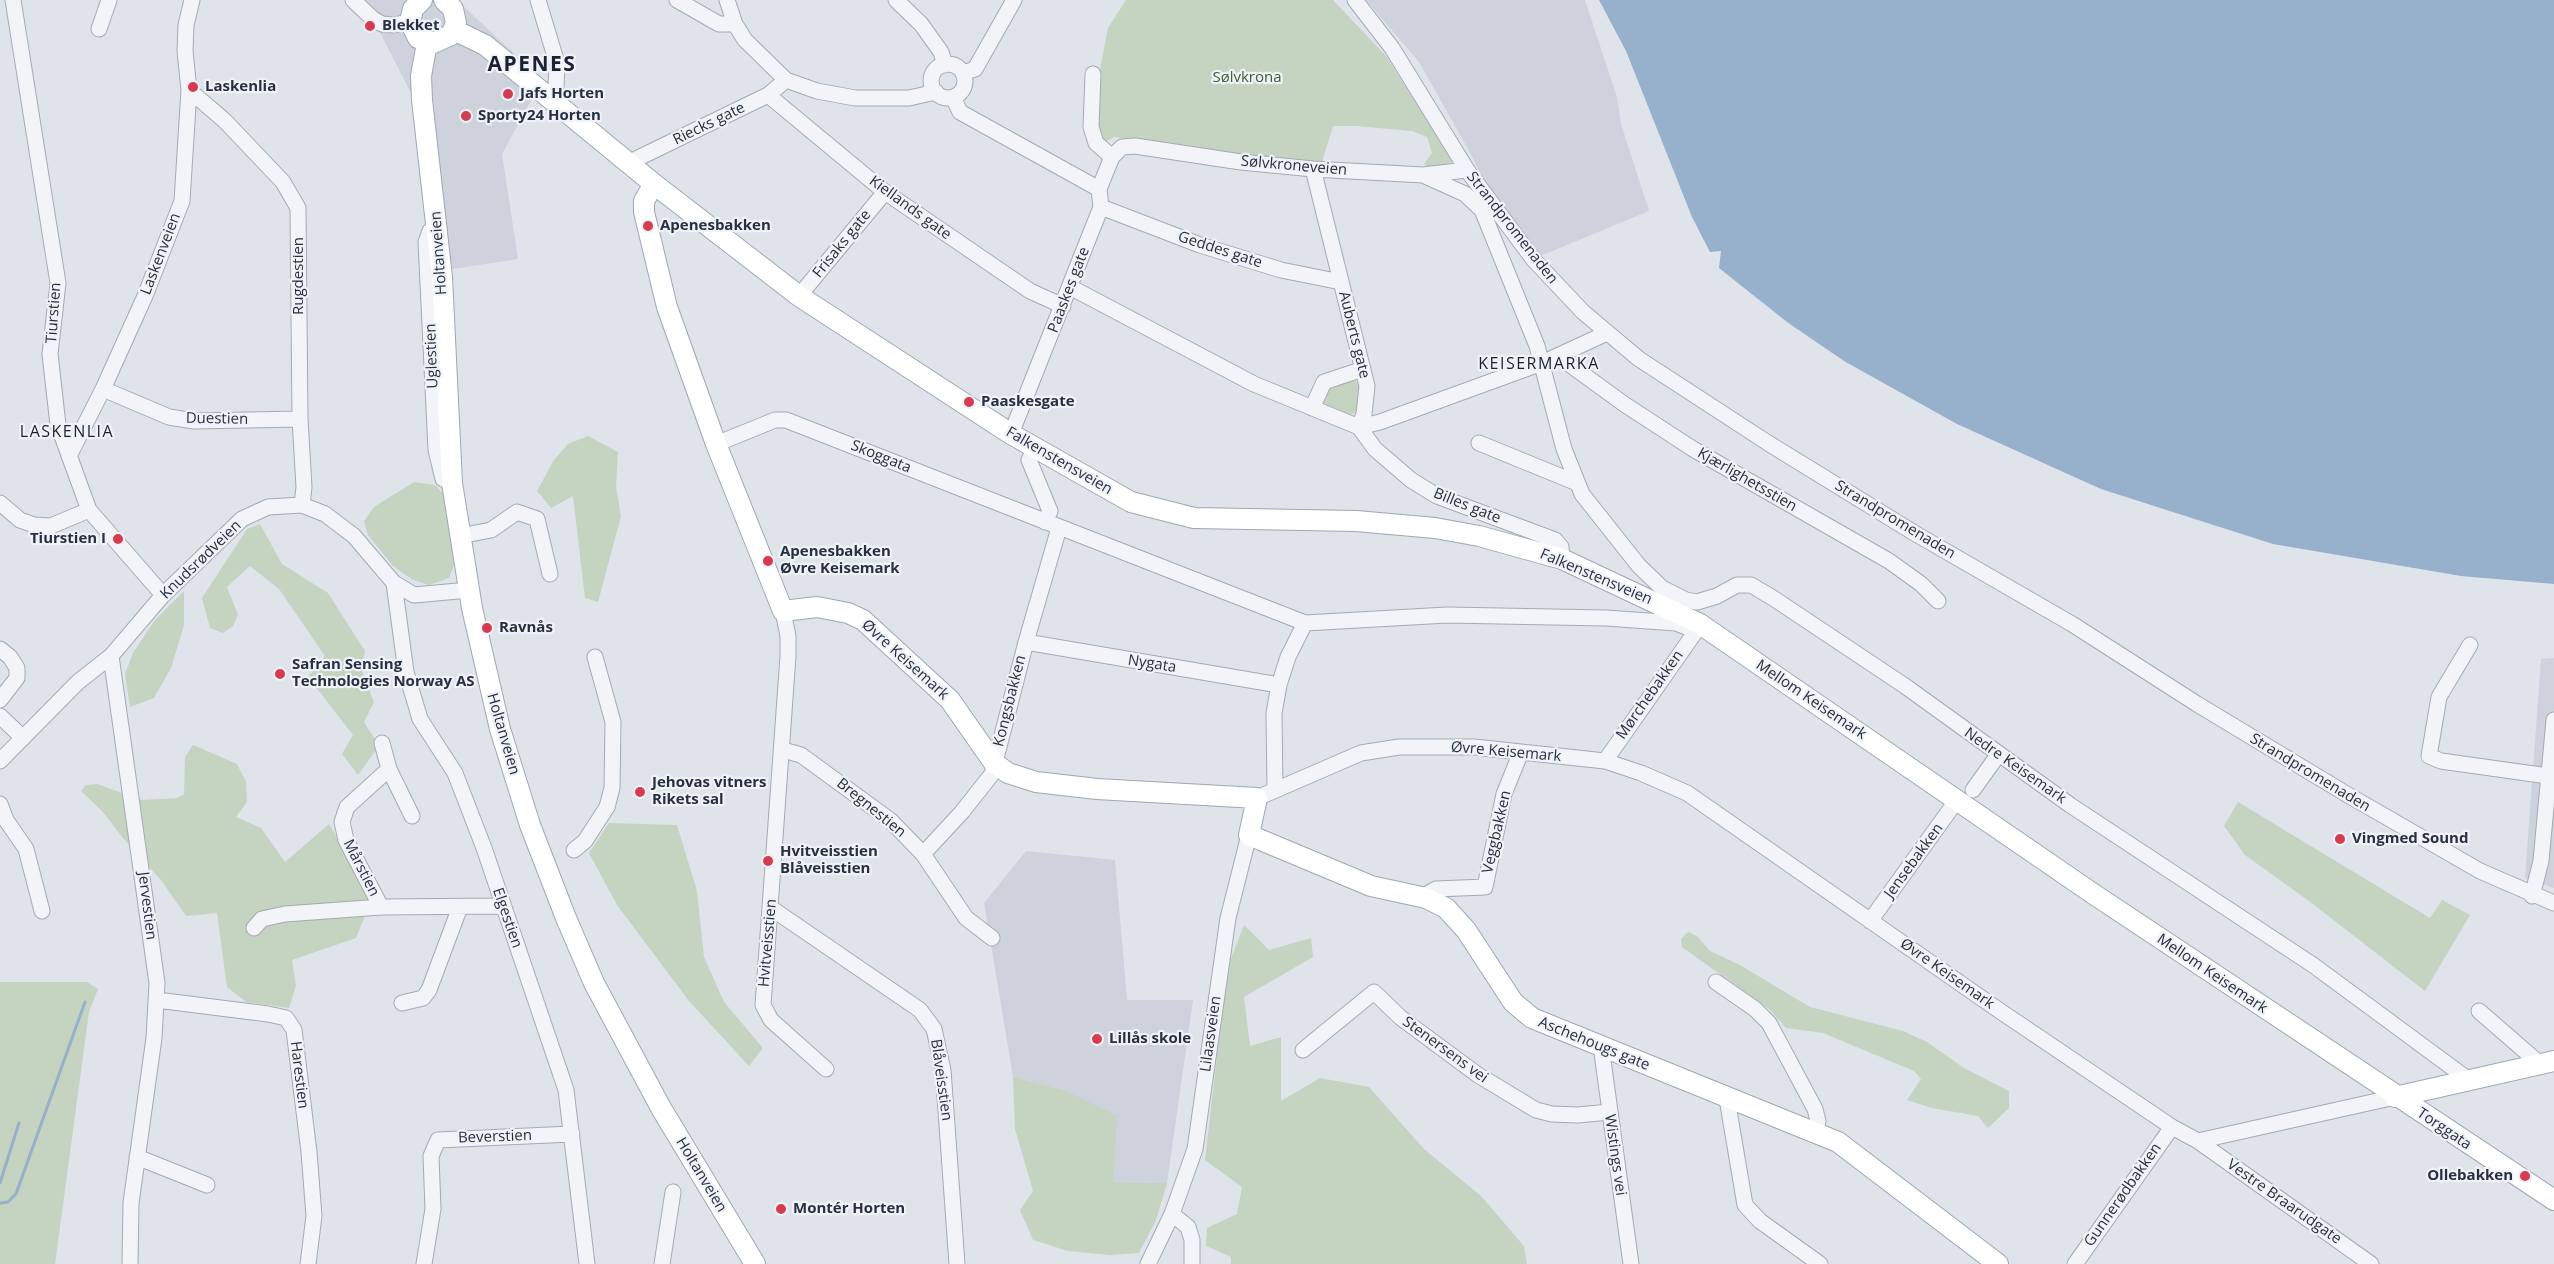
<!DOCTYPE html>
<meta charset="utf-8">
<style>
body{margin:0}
canvas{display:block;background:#dfe3ea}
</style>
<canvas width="2554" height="1264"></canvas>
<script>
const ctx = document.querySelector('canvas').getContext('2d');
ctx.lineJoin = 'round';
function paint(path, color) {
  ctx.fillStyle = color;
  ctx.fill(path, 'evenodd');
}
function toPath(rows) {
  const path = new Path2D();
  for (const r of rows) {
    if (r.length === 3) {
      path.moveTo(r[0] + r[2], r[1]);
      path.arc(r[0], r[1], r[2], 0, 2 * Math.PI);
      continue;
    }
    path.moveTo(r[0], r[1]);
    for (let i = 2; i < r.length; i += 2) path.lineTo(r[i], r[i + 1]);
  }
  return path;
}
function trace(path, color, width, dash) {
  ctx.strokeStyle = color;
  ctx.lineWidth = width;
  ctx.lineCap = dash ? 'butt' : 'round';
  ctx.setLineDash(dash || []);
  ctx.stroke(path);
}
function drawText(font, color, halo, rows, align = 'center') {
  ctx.font = font + ' "Open Sans",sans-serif';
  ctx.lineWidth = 4.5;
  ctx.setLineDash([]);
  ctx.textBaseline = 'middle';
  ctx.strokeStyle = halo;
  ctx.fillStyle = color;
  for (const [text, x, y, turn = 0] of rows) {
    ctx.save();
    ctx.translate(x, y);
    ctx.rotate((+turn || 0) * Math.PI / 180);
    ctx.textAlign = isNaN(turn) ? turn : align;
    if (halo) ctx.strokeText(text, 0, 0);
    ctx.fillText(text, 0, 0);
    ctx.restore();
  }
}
const built = toPath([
 [360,0,457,0,542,80,502,154,518,259,433,272,414,99,367,7],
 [1366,0,1585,0,1617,97,1621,124,1649,211,1533,259,1494,206,1472,156,1419,62],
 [2554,658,2554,888,2525,878,2541,659],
 [1026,851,1115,860,1127,1000,1193,1000,1167,1183,1112,1182,1064,1090,1013,1077,984,903]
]);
const green = toPath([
 [1126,0,1333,0,1386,56,1453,162,1430,168,1424,164,1432,153,1427,137,1412,131,1356,126,1333,126,1322,162,1215,153,1114,137,1103,143,1098,135,1099,75,1108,28],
 [1351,377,1360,385,1359,407,1356,412,1350,415,1327,406,1322,401,1325,387],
 [588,436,618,452,616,486,621,516,598,602,585,598,573,496,551,508,537,491,554,460,568,444],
 [414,482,435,485,445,496,454,565,449,578,429,585,413,580,393,566,368,535,364,521,374,507],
 [260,524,282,564,328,593,365,651,361,669,374,702,364,722,379,746,358,775,342,754,353,735,308,677,325,656,279,589,250,566,227,587,238,615,233,626,223,633,210,628,202,598,247,529],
 [184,591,184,625,171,668,154,698,130,707,125,674,133,653,154,621],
 [193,745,237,764,246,782,247,802,236,817,261,828,285,862,329,824,357,872,370,903,356,938,292,960,296,986,289,1008,246,1002,227,987,217,913,186,916,161,880,123,838,103,812,81,791,86,785,97,784,142,800,177,798,184,794,185,757],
 [2238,802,2430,918,2442,900,2470,915,2425,991,2309,901,2245,855,2224,826],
 [609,823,677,825,697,891,704,957,724,1002,763,1048,749,1066,689,1001,617,905,589,853],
 [1244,925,1269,950,1311,938,1313,957,1244,997,1250,1046,1281,1037,1281,1101,1320,1078,1369,1087,1424,1149,1481,1196,1524,1246,1527,1264,1231,1264,1231,1257,1206,1246,1207,1228,1237,1214,1242,1187,1205,1160,1227,969],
 [1688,932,1697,936,1710,951,1740,965,1810,1007,1903,1031,1927,1042,1964,1068,2009,1091,2009,1108,1988,1128,1978,1116,1932,1108,1907,1100,1921,1079,1914,1071,1823,1033,1786,1028,1769,1009,1682,947,1681,939],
 [0,982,87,982,98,989,89,1012,55,1264,0,1264],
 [1013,1077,1064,1090,1117,1116,1113,1182,1167,1183,1156,1220,1139,1253,1110,1255,1068,1251,1033,1240,1020,1210,1033,1191,1015,1129]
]);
const water = toPath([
 [1599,0,2554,0,2554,584,2461,576,2273,544,2101,489,1957,424,1844,361,1787,322,1719,268,1721,251,1710,252,1692,217,1626,51]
]);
const stream = toPath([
 [0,1183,19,1123],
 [0,1203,8,1202,16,1194,85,1002]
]);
const minor = toPath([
 [13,0,58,283,50,354,58,425,89,510,163,595],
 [353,0,373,19,382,24,393,25,410,22],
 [538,0,557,63,556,86,549,98],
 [677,0,719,24,735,24],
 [727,0,735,24,745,40,786,80,817,91,855,98,909,98,936,92],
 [896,0,921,24,941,52,945,65],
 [1355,0,1392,48,1467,170,1533,259,1583,312,1639,359,1768,443,1916,534,2072,624,2197,704,2348,795,2480,871,2554,903],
 [99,29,109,0],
 [948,81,17],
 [963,73,975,69,1014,0],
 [1093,74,1091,127,1096,143,1112,157],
 [189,90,225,121,283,182,298,208,300,419,304,487,302,505],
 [768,95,885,192,1030,291,1063,306],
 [953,97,960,112,1099,189],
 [628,163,768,95,786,80],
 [1313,169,1367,386,1364,414,1359,427],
 [1423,175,1465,194,1482,210,1537,346,1564,449,1582,494,1639,566,1662,588,1686,600,1697,602,1717,596,1737,585,1751,585,1773,598,1905,686,2070,805,2313,965,2469,1080],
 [1101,207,1200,245,1281,270,1341,282],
 [438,230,430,231,426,242,436,450,443,479,452,483],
 [1070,287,1254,384,1359,427,1375,449,1411,480,1437,496,1555,540,1561,547,1562,559],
 [799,296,885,192],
 [1558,356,1624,404,1693,449,1889,561,1921,584,1938,601],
 [103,389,169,417,194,421,300,419],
 [1312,408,1324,382,1363,369],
 [1359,427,1380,422,1542,363,1607,333],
 [1011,434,1101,207,1099,189,1112,157,1122,147,1135,146,1241,162,1313,169,1423,175,1467,170],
 [1479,443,1577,483],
 [716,444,775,420,786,420,1305,623],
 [1035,448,1029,460,1050,511,1045,522],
 [69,456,103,389,145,296,182,201,189,90,185,51,186,25,192,0],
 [0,503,20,520,34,525,51,526,89,510],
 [460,536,491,530,517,512,537,519,550,574],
 [394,583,406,672,420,719,455,773,484,848,566,1090,587,1264],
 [783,611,788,636,788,656,763,1005,771,1020,826,1069],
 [1026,642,1279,685],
 [2470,645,2439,697,2429,756,2441,761,2548,776],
 [0,649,10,657,17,668,17,678,0,700],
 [111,656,157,983,154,1038,131,1203,130,1264],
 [0,716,23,738],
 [382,743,389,769,412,816],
 [783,750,801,755,890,820,923,854,966,918,992,938],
 [0,761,78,682,111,656,163,595,242,519,268,507,302,505,325,514,354,536,394,583,414,595,469,590],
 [1605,761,1696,631],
 [389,769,347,807,342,822,346,840,381,907,503,906],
 [1275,789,1274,713,1279,685,1288,657,1305,623,1447,615,1606,618,1676,623,1694,630],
 [1973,790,1998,755],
 [1257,798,1361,753,1399,747,1474,747,1605,761,1641,773,1687,793,2000,1011,2172,1127,2198,1141,2371,1264],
 [0,804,6,820,26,849,42,911],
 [574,850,585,841,607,807,612,788,613,722,595,657],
 [923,854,962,812,992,774,1026,642,1059,528],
 [2532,896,2541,861,2554,720],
 [1426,898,1429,893,1436,889,1485,887,1504,794,1521,752],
 [771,908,920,1010,934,1029,943,1070,957,1264],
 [1870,921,1957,800],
 [254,928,262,919,285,914,381,907],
 [1716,982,1755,1009,1769,1023,1815,1109,1818,1121,1816,1132],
 [157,1000,268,1014,286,1018,294,1030,309,1152,314,1216,308,1264],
 [402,1003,423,998,429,990,460,907],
 [2479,1011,2540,1064],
 [1601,1046,1631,1264],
 [1303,1050,1374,992,1401,1018,1478,1075,1536,1110,1552,1114,1578,1115,1609,1112],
 [1727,1099,1745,1205,1760,1221,1820,1264],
 [2198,1141,2395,1097],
 [137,1157,207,1185],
 [1172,1214,1188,1227,1192,1240,1192,1264],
 [424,1264,433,1209,431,1156,438,1140,572,1134],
 [662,1264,673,1192],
 [1148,1264,1172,1214,1195,1149,1228,918,1249,835],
 [2075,1264,2172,1127]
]);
const major = toPath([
 [422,0,413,9,410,22,418,38,433,43,451,35,456,23,453,9,444,0],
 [454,30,485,45,654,184,799,296,1011,434,1131,502,1194,518,1356,521,1435,528,1479,536,1562,559,1700,624,2092,893,2554,1200],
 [427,43,421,76,422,100,442,277,452,483,472,608,500,729,530,825,566,918,594,983,661,1108,755,1264],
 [654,184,644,201,644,212,667,307,716,444,783,611,817,607,848,613,863,620,950,700,994,763,1008,773,1036,782,1097,789,1257,798,1249,835,1371,886,1426,898,1446,908,1466,930,1513,1002,1532,1018,1838,1142,1998,1264],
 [2395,1097,2554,1061]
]);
const markers = [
 [370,26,6,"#d83b4e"],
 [193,87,6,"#d83b4e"],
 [508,94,6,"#d83b4e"],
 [466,116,6,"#d83b4e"],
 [648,226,6,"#d83b4e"],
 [969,402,6,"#d83b4e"],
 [118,539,6,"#d83b4e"],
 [768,561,6,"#d83b4e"],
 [487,628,6,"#d83b4e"],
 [280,674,6,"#d83b4e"],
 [640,792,6,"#d83b4e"],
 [2340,839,6,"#d83b4e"],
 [768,861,6,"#d83b4e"],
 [1097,1039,6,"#d83b4e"],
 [2525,1176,6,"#d83b4e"],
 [781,1209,6,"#d83b4e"]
];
const poiNames = [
 ["Blekket",382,26],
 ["Laskenlia",205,87],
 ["Jafs Horten",520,94],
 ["Sporty24 Horten",478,116],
 ["Apenesbakken",660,226],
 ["Paaskesgate",981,402],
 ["Tiurstien I",106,539,"right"],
 ["Apenesbakken",780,552],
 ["Øvre Keisemark",780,569],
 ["Ravnås",499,628],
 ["Safran Sensing",292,665],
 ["Technologies Norway AS",292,682],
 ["Jehovas vitners",652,783],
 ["Rikets sal",652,800],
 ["Vingmed Sound",2352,839],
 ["Hvitveisstien",780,852],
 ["Blåveisstien",780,869],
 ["Lillås skole",1109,1039],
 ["Ollebakken",2513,1176,"right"],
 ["Montér Horten",793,1209]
];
const parkNames = [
 ["Sølvkrona",1247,78]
];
const streetNames = [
 ["Riecks gate",709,124,-26],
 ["Sølvkroneveien",1294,166,5],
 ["Kiellands gate",910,208,36],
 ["Strandpromenaden",1512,228,52],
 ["Frisaks gate",842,244,-51],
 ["Geddes gate",1220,250,18],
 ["Holtanveien",439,253,-94],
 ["Laskenveien",161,254,-69],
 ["Rugdestien",299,276,-90],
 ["Paaskes gate",1069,290,-69],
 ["Tiurstien",54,313,-86],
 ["Auberts gate",1354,335,76],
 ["Uglestien",432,356,-92],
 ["Duestien",217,419,1],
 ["Skoggata",881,457,22],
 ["Falkenstensveien",1059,461,30],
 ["Kjærlighetsstien",1747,480,30],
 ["Billes gate",1467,506,22],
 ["Strandpromenaden",1895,520,31],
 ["Knudsrødveien",201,560,-44],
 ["Falkenstensveien",1596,577,23],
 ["Øvre Keisemark",905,660,42],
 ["Nygata",1152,664,9],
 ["Mørchebakken",1650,695,-55],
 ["Mellom Keisemark",1811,700,34],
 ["Kongsbakken",1010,701,-76],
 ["Holtanveien",503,734,74],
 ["Øvre Keisemark",1506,752,5],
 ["Nedre Keisemark",2015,766,35],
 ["Strandpromenaden",2310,773,31],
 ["Bregnestien",871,808,39],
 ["Veggbakken",1497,832,-77],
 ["Jensebakken",1914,861,-54],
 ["Mårstien",361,868,63],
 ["Jervestien",147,906,83],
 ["Elgestien",507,918,71],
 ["Hvitveisstien",768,943,-85],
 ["Øvre Keisemark",1947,974,35],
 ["Mellom Keisemark",2212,974,34],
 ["Lilaasveien",1211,1034,-82],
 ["Aschehougs gate",1594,1044,22],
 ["Stenersens vei",1445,1050,36],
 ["Harestien",299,1075,83],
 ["Blåveisstien",941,1080,82],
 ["Torggata",2444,1129,34],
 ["Beverstien",495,1137,-2],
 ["Wistings vei",1615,1155,82],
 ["Holtanveien",701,1175,59],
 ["Gunnerødbakken",2123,1195,-55],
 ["Vestre Braarudgate",2284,1202,35]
];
const neighbourhoodNames = [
 ["KEISERMARKA",1539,364],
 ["LASKENLIA",67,432]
];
const districtNames = [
 ["APENES",532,65]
];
paint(built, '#cdd2dc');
paint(green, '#c4d4c0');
paint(water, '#97b0cc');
trace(stream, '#97b0cc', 3);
trace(minor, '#a4aab4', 17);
trace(major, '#9ea7b6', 22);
trace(minor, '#f2f4f8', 15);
trace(major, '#fff', 20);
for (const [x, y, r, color] of markers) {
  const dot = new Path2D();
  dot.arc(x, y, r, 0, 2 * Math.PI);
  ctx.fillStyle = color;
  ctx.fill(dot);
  trace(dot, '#eff2f7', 2);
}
drawText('bold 15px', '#273042', '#eff2f7', poiNames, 'left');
drawText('15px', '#3a5f33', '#eff2f7', parkNames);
drawText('15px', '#273042', '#eff2f7', streetNames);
ctx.letterSpacing = '1.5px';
drawText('16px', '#192133', '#eff2f7', neighbourhoodNames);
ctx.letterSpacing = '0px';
ctx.letterSpacing = '1.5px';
drawText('bold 21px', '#192133', '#eff2f7', districtNames);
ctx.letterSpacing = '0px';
</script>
